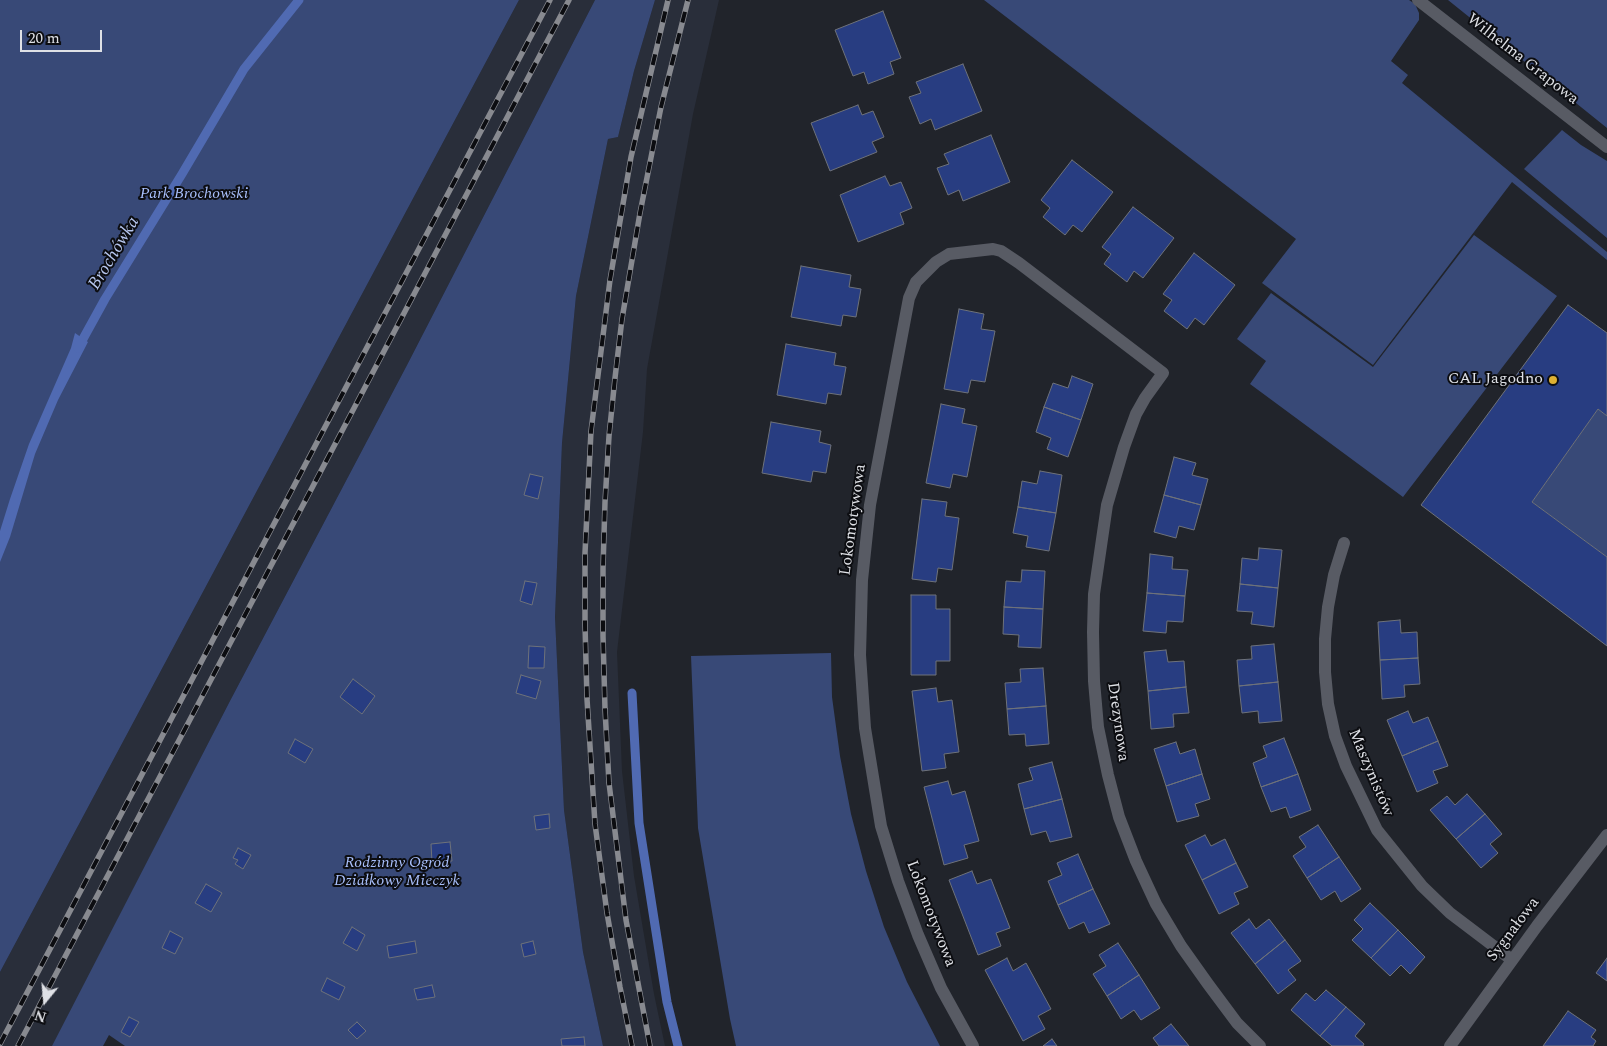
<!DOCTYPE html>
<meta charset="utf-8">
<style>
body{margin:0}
#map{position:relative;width:1607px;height:1046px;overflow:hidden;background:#21242b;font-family:Spectral,serif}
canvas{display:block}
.north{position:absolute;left:20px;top:976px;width:50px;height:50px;-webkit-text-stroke:4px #0c0d11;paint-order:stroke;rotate:197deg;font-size:14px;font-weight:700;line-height:20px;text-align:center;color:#dfe1e6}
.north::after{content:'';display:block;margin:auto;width:18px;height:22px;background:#dfe1e6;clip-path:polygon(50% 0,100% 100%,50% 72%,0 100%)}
.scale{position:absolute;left:20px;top:30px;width:82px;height:22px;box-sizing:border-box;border:2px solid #dfe1e6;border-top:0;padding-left:6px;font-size:15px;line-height:18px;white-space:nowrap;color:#dfe1e6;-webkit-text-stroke:4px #0c0d11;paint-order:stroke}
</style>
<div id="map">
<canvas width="1607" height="1046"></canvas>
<div class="north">N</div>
<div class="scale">20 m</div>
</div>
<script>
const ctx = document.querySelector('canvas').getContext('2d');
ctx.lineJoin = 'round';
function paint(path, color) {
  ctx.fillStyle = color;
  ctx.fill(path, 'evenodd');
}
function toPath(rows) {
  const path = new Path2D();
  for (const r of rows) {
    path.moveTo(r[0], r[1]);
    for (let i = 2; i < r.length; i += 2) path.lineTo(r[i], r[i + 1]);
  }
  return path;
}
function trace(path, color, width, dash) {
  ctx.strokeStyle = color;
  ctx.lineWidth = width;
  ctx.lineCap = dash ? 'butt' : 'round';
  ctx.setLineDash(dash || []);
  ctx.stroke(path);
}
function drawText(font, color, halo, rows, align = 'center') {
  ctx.font = font + ' Spectral,serif';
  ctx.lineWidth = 4;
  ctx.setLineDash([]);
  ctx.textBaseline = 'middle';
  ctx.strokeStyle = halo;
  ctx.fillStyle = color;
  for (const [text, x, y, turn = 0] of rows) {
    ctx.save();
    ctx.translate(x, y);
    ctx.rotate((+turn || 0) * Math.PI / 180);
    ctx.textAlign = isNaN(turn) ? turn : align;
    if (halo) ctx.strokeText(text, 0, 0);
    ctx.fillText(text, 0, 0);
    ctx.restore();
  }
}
const built = toPath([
 [519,0,595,0,406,367,231,699,53,1046,0,1046,0,972],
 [655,0,719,0,693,114,647,369,643,432,617,652,622,771,634,876,654,994,665,1046,603,1046,583,952,564,810,555,617,562,443,576,296,608,139,618,137,634,71]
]);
const green = toPath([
 [0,0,519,0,0,972],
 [595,0,655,0,634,71,618,137,608,139,576,296,562,443,555,617,564,810,583,952,603,1046,125,1046,109,1035,103,1046,52,1046,231,699,406,367],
 [984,0,1409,0,1415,4,1419,13,1419,20,1391,61,1408,75,1402,83,1607,252,1607,260,1512,182,1373,365,1262,283,1296,239],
 [1448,0,1607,0,1607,128],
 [1562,130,1581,145,1607,161,1607,238,1524,169],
 [1474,235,1557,296,1403,497,1250,384,1266,361,1237,339,1271,293,1373,367],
 [1598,409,1607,416,1607,557,1532,502],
 [831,653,832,697,840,756,851,814,866,871,884,927,907,982,940,1046,736,1046,730,1019,698,828,691,656]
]);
const water = toPath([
 [75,333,88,342,58,400,35,454,10,537,0,562,0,531,10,499,29,444,71,348]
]);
const stream = toPath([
 [78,348,105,299,182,174,244,69,299,0],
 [632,693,639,823,667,1002,678,1046]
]);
const building = toPath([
 [883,11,901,58,890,62,894,74,868,84,864,72,853,76,835,30,883,11],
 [963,64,982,111,935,130,931,119,920,124,909,97,921,93,916,82,963,64],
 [858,105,862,115,873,111,884,137,872,142,877,152,830,171,811,123,858,105],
 [991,135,1010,182,963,201,959,190,948,195,937,168,949,164,944,154,991,135],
 [1072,160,1113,192,1082,232,1073,225,1065,235,1043,217,1050,208,1041,200,1072,160],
 [885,176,890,186,901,182,912,208,900,213,904,224,858,242,840,195,885,176],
 [1133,207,1174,238,1143,278,1134,271,1127,282,1104,264,1111,254,1102,247,1133,207],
 [1194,253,1235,285,1204,325,1195,318,1187,329,1164,311,1172,300,1163,294,1194,253],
 [801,266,851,275,849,287,861,289,856,317,843,315,841,326,791,317,801,266],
 [1568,305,1607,333,1607,416,1598,409,1532,502,1607,557,1607,646,1421,505,1568,305],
 [959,309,984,314,981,329,995,331,985,382,971,380,968,393,944,389,959,309],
 [786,344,836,353,834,365,846,367,841,395,828,393,826,404,777,395,786,344],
 [1072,376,1093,384,1081,420,1044,407,1053,383,1068,388,1072,376],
 [941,404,965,409,962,423,977,426,967,477,953,474,950,488,926,483,941,404],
 [1044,407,1081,420,1068,457,1047,449,1051,438,1036,432,1044,407],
 [771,422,821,431,819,442,831,445,826,473,813,471,811,482,762,473,771,422],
 [1174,457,1196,463,1192,475,1208,479,1201,505,1164,495,1174,457],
 [1040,471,1062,475,1056,513,1018,507,1022,481,1037,484,1040,471],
 [530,474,543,477,538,499,524,495,530,474],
 [1164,495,1201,505,1194,530,1179,526,1176,538,1154,532,1164,495],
 [922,499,947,502,945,516,959,518,952,570,938,568,936,582,912,579,922,499],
 [1018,507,1056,513,1049,551,1026,547,1028,536,1013,533,1018,507],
 [1259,548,1282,550,1278,588,1240,584,1242,558,1258,560,1259,548],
 [1150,554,1173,557,1172,569,1188,570,1185,596,1147,593,1150,554],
 [1022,570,1045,571,1043,609,1004,607,1006,581,1021,582,1022,570],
 [525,581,537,583,532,605,520,601,525,581],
 [1240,584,1278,588,1274,627,1251,624,1253,612,1237,611,1240,584],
 [1147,593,1185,596,1183,622,1167,621,1166,633,1143,631,1147,593],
 [911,595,936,595,936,609,950,609,950,661,936,661,936,675,911,675,911,595],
 [1004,607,1043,609,1041,648,1018,647,1019,635,1003,634,1004,607],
 [1400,620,1401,633,1417,632,1418,658,1380,660,1378,622,1400,620],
 [1274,644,1278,682,1239,686,1237,660,1252,659,1251,646,1274,644],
 [529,646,545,647,544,668,528,668,529,646],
 [1166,650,1168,662,1184,661,1186,687,1148,691,1144,652,1166,650],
 [1418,658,1420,684,1404,685,1405,697,1382,699,1380,660,1418,658],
 [1043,668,1046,706,1007,709,1005,683,1021,682,1020,669,1043,668],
 [521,675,541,681,536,699,516,693,521,675],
 [353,679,375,696,362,714,340,697,353,679],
 [1278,682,1282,721,1259,723,1258,711,1242,713,1239,686,1278,682],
 [1186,687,1189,713,1173,714,1174,727,1151,729,1148,691,1186,687],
 [936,688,938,702,952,700,959,752,944,754,946,768,922,771,912,691,936,688],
 [1046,706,1049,744,1026,746,1025,734,1009,735,1007,709,1046,706],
 [1408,711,1413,723,1428,717,1438,741,1402,756,1387,720,1408,711],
 [1284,738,1298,774,1261,787,1253,763,1267,757,1263,746,1284,738],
 [295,739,313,749,305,763,288,753,295,739],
 [1438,741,1448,766,1433,771,1438,783,1417,792,1402,756,1438,741],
 [1176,742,1180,754,1195,749,1202,774,1166,786,1154,749,1176,742],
 [1052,762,1062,799,1024,809,1018,784,1033,780,1029,768,1052,762],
 [1202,774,1210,799,1195,804,1199,816,1177,822,1166,786,1202,774],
 [1298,774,1311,810,1290,818,1286,807,1271,812,1261,787,1298,774],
 [948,781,952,795,965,791,979,841,964,845,968,858,944,865,924,787,948,781],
 [1467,794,1485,814,1456,839,1430,810,1447,796,1455,805,1467,794],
 [1062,799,1072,837,1050,842,1046,831,1031,835,1024,809,1062,799],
 [549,814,550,828,536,830,534,816,549,814],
 [1485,814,1502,834,1490,844,1498,853,1481,868,1456,839,1485,814],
 [1318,825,1339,857,1307,878,1293,856,1306,847,1299,837,1318,825],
 [1205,835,1211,846,1225,839,1236,863,1202,880,1185,845,1205,835],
 [450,842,452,861,432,862,431,844,450,842],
 [238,848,251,855,243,869,235,864,238,860,233,858,238,848],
 [1078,854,1093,889,1058,905,1048,881,1062,875,1057,863,1078,854],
 [1339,857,1361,889,1341,902,1335,891,1321,900,1307,878,1339,857],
 [1236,863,1248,887,1234,893,1239,904,1219,914,1202,880,1236,863],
 [972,871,977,884,991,879,1010,928,996,933,1001,946,978,955,949,880,972,871],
 [206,884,222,893,211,912,195,903,206,884],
 [1093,889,1110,924,1089,933,1084,922,1069,929,1058,905,1093,889],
 [1370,903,1398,930,1371,958,1352,940,1363,929,1354,920,1370,903],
 [1249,919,1256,929,1269,919,1285,940,1255,964,1231,933,1249,919],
 [352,927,365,935,357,951,343,943,352,927],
 [1398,930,1425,957,1410,974,1401,965,1390,976,1371,958,1398,930],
 [170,931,183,938,175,954,162,948,170,931],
 [1285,940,1301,961,1288,970,1296,980,1278,994,1255,964,1285,940],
 [415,941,417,953,389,958,387,946,415,941],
 [533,941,536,954,524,957,521,944,533,941],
 [1118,943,1139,975,1107,996,1093,974,1106,966,1099,955,1118,943],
 [1007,958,1013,971,1026,963,1051,1009,1038,1016,1045,1029,1023,1041,985,970,1007,958],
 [1607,958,1607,981,1596,973,1607,958],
 [1139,975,1160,1008,1141,1020,1134,1010,1121,1019,1107,996,1139,975],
 [327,978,345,987,339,1000,321,991,327,978],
 [432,985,435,997,417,1000,414,989,432,985],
 [1326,990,1346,1007,1320,1036,1291,1010,1306,993,1315,1001,1326,990],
 [1346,1007,1365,1024,1355,1036,1364,1044,1363,1046,1332,1046,1320,1036,1346,1007],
 [1568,1011,1596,1030,1591,1037,1596,1041,1593,1046,1543,1046,1568,1011],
 [129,1017,139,1022,130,1037,121,1032,129,1017],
 [357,1022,366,1031,357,1039,348,1030,357,1022],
 [1171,1024,1189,1046,1159,1046,1153,1038,1171,1024],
 [584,1037,585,1046,562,1046,561,1039,584,1037],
 [1052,1039,1057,1046,1043,1046,1052,1039]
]);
const minor = toPath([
 [1418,0,1607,147],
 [1344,543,1334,575,1328,607,1325,639,1325,672,1328,704,1335,736,1346,766,1377,830,1422,886,1450,913,1512,960],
 [973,1046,941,988,918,935,898,881,881,826,865,728,860,655,862,580,870,505,909,298,916,282,936,262,949,254,993,249,1001,251,1019,263,1163,373,1145,398,1136,414,1124,447,1107,505,1094,594,1093,632,1094,681,1098,727,1108,775,1119,817,1136,861,1156,904,1181,946,1208,984,1237,1023,1260,1046],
 [1450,1046,1537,926,1607,835]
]);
const rail = toPath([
 [0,1044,550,0],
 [18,1046,569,0],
 [632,1046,620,987,607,913,595,824,587,699,585,625,585,553,591,431,610,280,631,157,668,0],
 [650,1046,626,920,609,783,605,709,603,636,603,568,605,502,609,436,615,378,622,319,640,213,661,107,688,0]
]);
const markers = [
 [1553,380,5,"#deb133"]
];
const streetNames = [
 ["Wilhelma Grapowa",1522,60,38],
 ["Lokomotywowa",854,520,-82],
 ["Drezynowa",1117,722,82],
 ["Maszynistów",1370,773,67],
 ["Lokomotywowa",930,914,69],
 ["Sygnałowa",1514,930,-53]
];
const parkNames = [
 ["Park Brochowski",194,195],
 ["Rodzinny Ogród",397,864],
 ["Działkowy Mieczyk",397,882]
];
const poiNames = [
 ["CAL Jagodno",1543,380]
];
const waterNames = [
 ["Brochówka",115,254,-59]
];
paint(built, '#292e3a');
paint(green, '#384977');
paint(water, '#506ab2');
trace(stream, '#506ab2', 9);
paint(building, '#283d81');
trace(building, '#6e727a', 1);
trace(minor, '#585b64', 12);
trace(rail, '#888a90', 5.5);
trace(rail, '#0c0d11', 4, [11]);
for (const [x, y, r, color] of markers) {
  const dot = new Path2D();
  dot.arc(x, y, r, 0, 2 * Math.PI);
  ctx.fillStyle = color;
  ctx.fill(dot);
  trace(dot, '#0c0d11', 2);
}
drawText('16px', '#dfe1e6', '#0c0d11', streetNames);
drawText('italic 16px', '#a8bffb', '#0c0d11', parkNames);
drawText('16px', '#dfe1e6', '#0c0d11', poiNames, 'right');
drawText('italic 18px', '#b6c6ee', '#0c0d11', waterNames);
</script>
